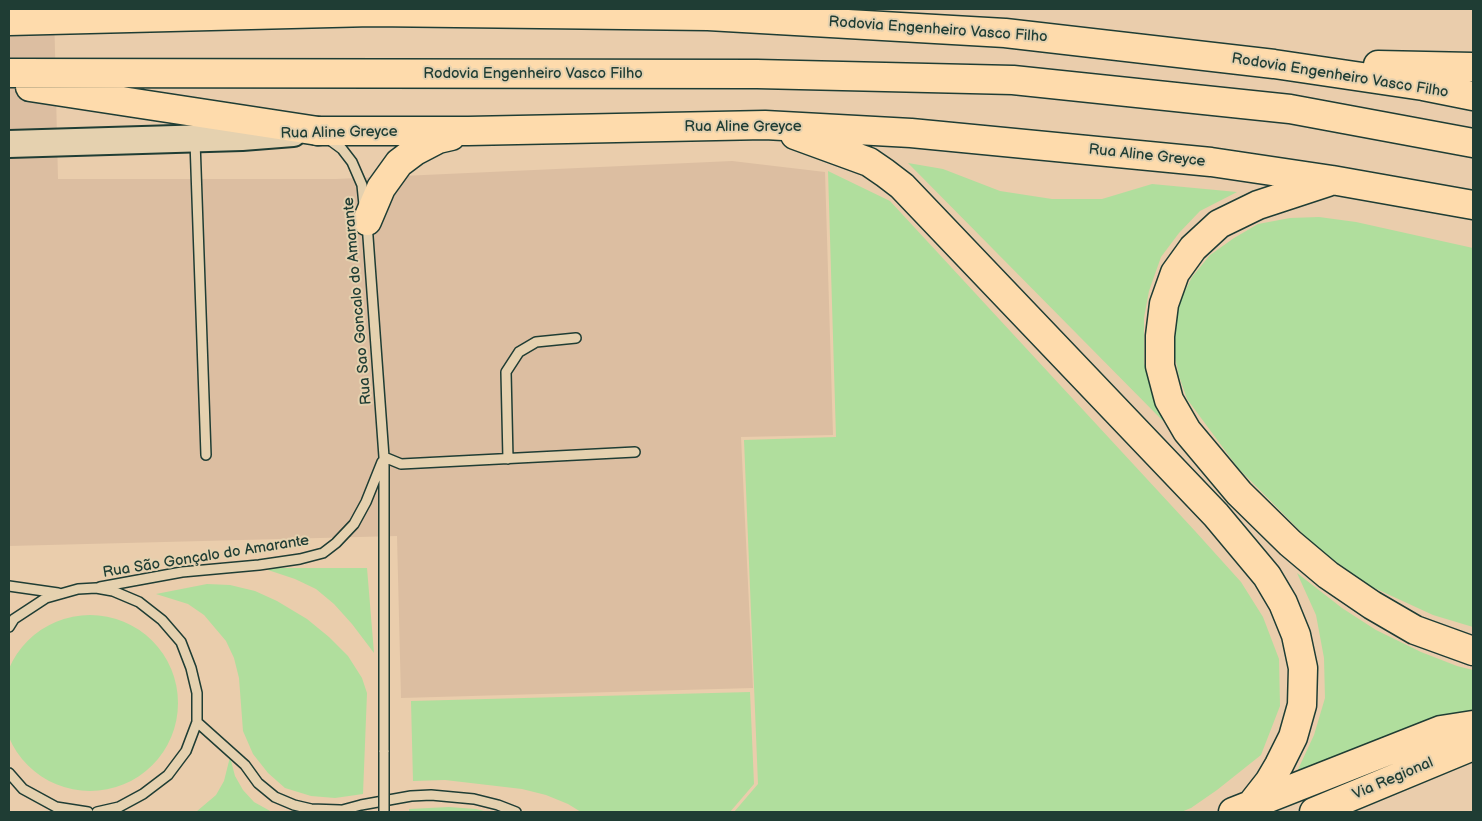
<!DOCTYPE html>
<meta charset="utf-8">
<style>
body{margin:0}
#map{position:relative;width:1482px;height:821px;overflow:hidden;background:#eacdac;font-family:"Balsamiq Sans",sans-serif}
canvas{display:block}
.frame{position:absolute;inset:0;border:10px solid #1f3d34;pointer-events:none}
</style>
<div id="map">
<canvas width="1482" height="821"></canvas>
<div class="frame"></div>
</div>
<script>
const ctx = document.querySelector('canvas').getContext('2d');
ctx.lineJoin = 'round';
function paint(path, color) {
  ctx.fillStyle = color;
  ctx.fill(path, 'evenodd');
}
function toPath(rows) {
  const path = new Path2D();
  for (const r of rows) {
    if (r.length === 3) {
      path.moveTo(r[0] + r[2], r[1]);
      path.arc(r[0], r[1], r[2], 0, 2 * Math.PI);
      continue;
    }
    path.moveTo(r[0], r[1]);
    for (let i = 2; i < r.length; i += 2) path.lineTo(r[i], r[i + 1]);
  }
  return path;
}
function trace(path, color, width, dash) {
  ctx.strokeStyle = color;
  ctx.lineWidth = width;
  ctx.lineCap = dash ? 'butt' : 'round';
  ctx.setLineDash(dash || []);
  ctx.stroke(path);
}
function drawText(font, color, halo, rows, align = 'center') {
  ctx.font = font + ' "Balsamiq Sans",sans-serif';
  ctx.lineWidth = 4;
  ctx.setLineDash([]);
  ctx.textBaseline = 'middle';
  ctx.strokeStyle = halo;
  ctx.fillStyle = color;
  for (const [text, x, y, turn = 0] of rows) {
    ctx.save();
    ctx.translate(x, y);
    ctx.rotate((+turn || 0) * Math.PI / 180);
    ctx.textAlign = isNaN(turn) ? turn : align;
    if (halo) ctx.strokeText(text, 0, 0);
    ctx.fillText(text, 0, 0);
    ctx.restore();
  }
}
const built = toPath([
 [9,9,54,9,58,179,336,179,732,161,825,172,833,435,741,437,753,688,401,698,397,536,9,546]
]);
const green = toPath([
 [908,163,943,169,1000,191,1052,199,1102,199,1152,184,1237,192,1200,211,1179,233,1161,257,1149,291,1144,318,1144,363,1163,421],
 [828,171,890,201,1195,531,1241,582,1263,617,1279,659,1280,706,1261,755,1217,790,1191,808,1181,812,734,812,758,784,744,440,836,437],
 [1319,217,1356,222,1473,248,1473,627,1433,615,1370,586,1317,548,1238,468,1187,399,1179,376,1173,348,1175,322,1182,297,1192,277,1210,255,1234,238,1258,224,1290,218],
 [262,568,367,568,374,653,352,624,334,604,316,589,295,579],
 [1297,573,1342,608,1376,630,1421,652,1457,666,1473,670,1473,710,1294,778,1314,735,1325,698,1324,658,1316,615],
 [207,584,230,585,255,591,277,601,307,619,329,637,348,656,362,678,367,693,363,794,335,798,311,796,285,788,268,773,253,754,243,731,239,678,234,658,226,641,204,615,188,604,156,594],
 [90,703,88],
 [750,692,754,784,730,812,581,812,568,804,546,795,522,789,445,780,413,781,411,701],
 [230,757,235,776,243,790,254,802,272,812,196,812,216,795,224,781],
 [449,807,476,809,488,812,409,812,409,809]
]);
const lane = toPath([
 [327,138,342,149,352,162,362,185,364,205],
 [195,141,206,455],
 [367,223,384,457,384,752],
 [384,457,401,464,635,452],
 [508,459,506,372,519,352,536,342,576,338],
 [9,586,58,593],
 [100,587,182,572,259,565,300,559,323,553,336,543,354,524,366,502,382,462],
 [9,627,14,619,46,598,78,589,96,588,113,591,139,602,162,620,181,642,191,668,197,693,197,722,186,751,168,775,143,794,119,807,97,812],
 [197,722,245,765,258,783,275,797,294,805,311,809,340,810],
 [9,773,23,789,56,807,88,812],
 [335,812,361,805,411,796,431,795,474,799,498,805,516,812]
]);
const secondary = toPath([
 [9,144,242,137,293,133]
]);
const primary = toPath([
 [318,131,468,131,765,125,911,133,1211,162,1332,180,1473,205],
 [795,135,869,162,885,173,902,186,1216,515,1267,576,1283,603,1296,635,1303,668,1302,705,1293,737,1279,765,1269,782,1251,805],
 [1328,182,1258,205,1219,224,1193,248,1175,273,1164,304,1160,336,1160,366,1169,400,1187,431,1239,493,1290,543,1328,575,1372,605,1415,630,1473,651],
 [367,221,381,188,399,163,415,151,438,139,451,136],
 [1233,812,1441,730,1473,725],
 [1314,812,1473,746]
]);
const highway = toPath([
 [9,21,372,12,708,16,1005,33,1274,64,1423,86,1473,96],
 [1378,65,1473,67],
 [9,73,757,74,1013,80,1290,109,1473,143],
 [30,87,318,131]
]);
const laneBridge = toPath([
 [384,812,384,752]
]);
const streetNames = [
 ["Rodovia Engenheiro Vasco Filho",938,30,4],
 ["Rodovia Engenheiro Vasco Filho",533,74],
 ["Rodovia Engenheiro Vasco Filho",1340,76,9],
 ["Rua Aline Greyce",743,127],
 ["Rua Aline Greyce",339,133,-1],
 ["Rua Aline Greyce",1147,156,6],
 ["Rua Sao Goncalo do Amarante",358,301,-95],
 ["Rua São Gonçalo do Amarante",206,557,-9],
 ["Via Regional",1393,779,-23]
];
paint(built, '#dcbea1');
paint(green, '#b0de9d');
trace(lane, '#1f3d34', 12);
trace(secondary, '#1f3d34', 30);
trace(primary, '#1f3d34', 31);
trace(highway, '#1f3d34', 31);
trace(lane, '#e5d1af', 9);
trace(secondary, '#e5d1af', 26);
trace(primary, '#fedbac', 28);
trace(highway, '#fedbac', 28);
trace(laneBridge, '#1f3d34', 12, []);
trace(laneBridge, '#e5d1af', 9);
drawText('15px', '#1f3d34', '#e5d1af', streetNames);
</script>
